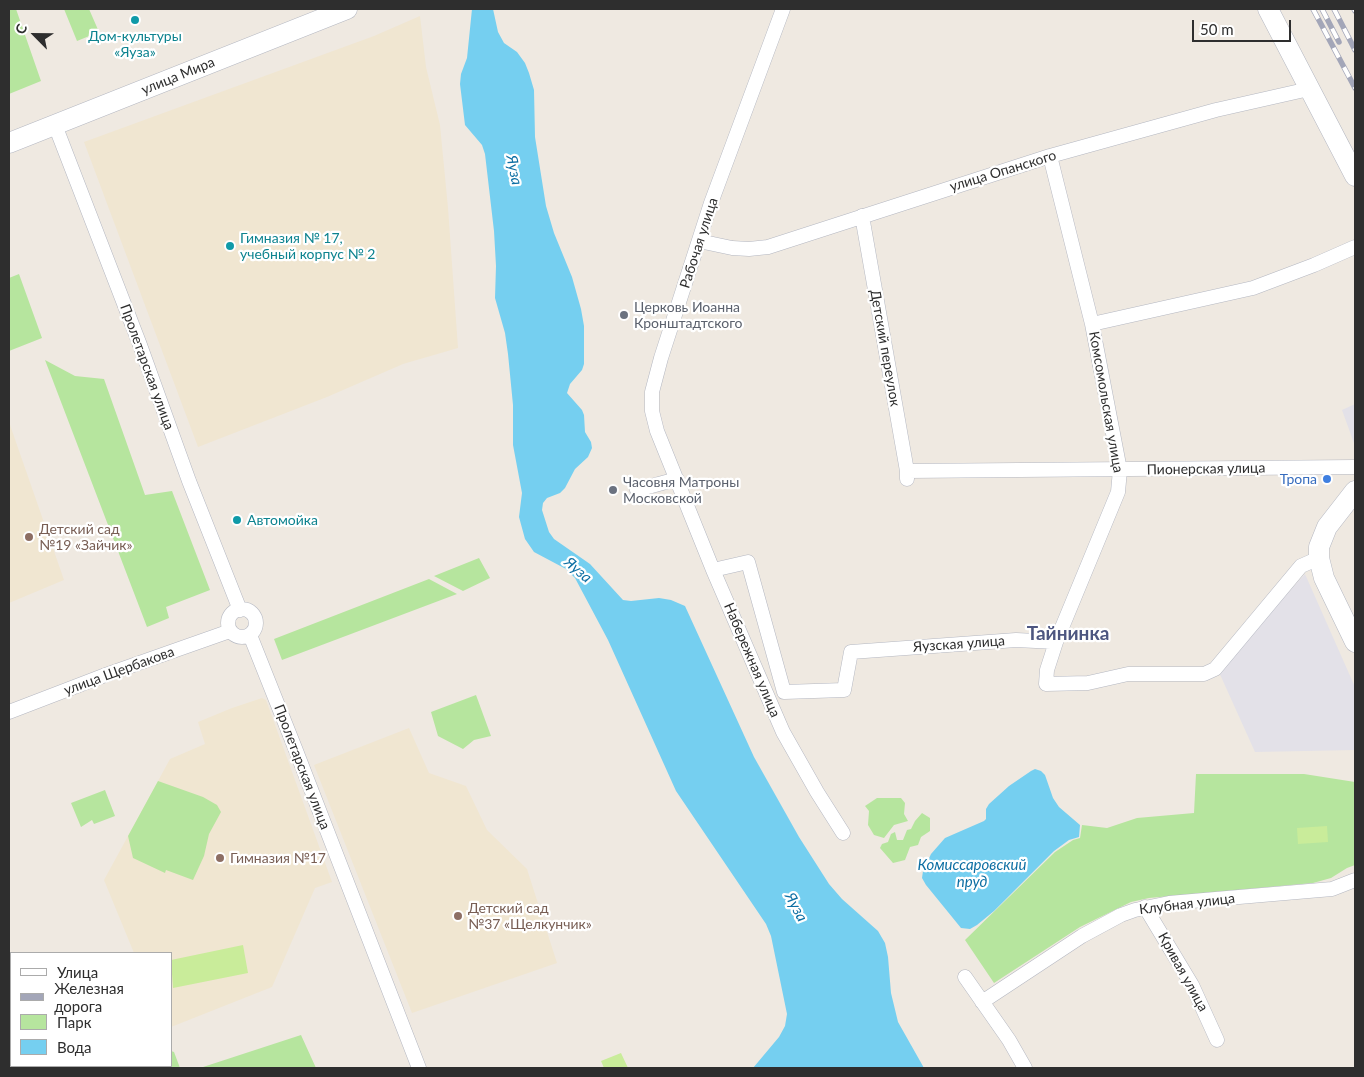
<!DOCTYPE html>
<meta charset="utf-8">
<style>
body{margin:0}
#map{position:relative;width:1364px;height:1077px;overflow:hidden;background:#efe9e1;font-family:Lato,sans-serif}
canvas{display:block}
.frame{position:absolute;inset:0;border:10px solid #2e2e2e;pointer-events:none}
.legend{position:absolute;left:10px;top:952px;width:162px;height:115px;box-sizing:border-box;background:#fff;border:1px solid #ababab;margin:0;padding:6px 9px;list-style:none;font-size:15px;color:#2e2e2e}
.legend li{display:flex;align-items:center;gap:10px;height:25px}
.legend b{width:25px;border:1px solid #ababab}
.north{position:absolute;left:10px;top:10px;width:50px;height:50px;-webkit-text-stroke:4px #fff;paint-order:stroke;rotate:293deg;font-size:14px;font-weight:700;line-height:20px;text-align:center;color:#2e2e2e}
.north::after{content:'';display:block;margin:auto;width:18px;height:22px;background:#2e2e2e;clip-path:polygon(50% 0,100% 100%,50% 72%,0 100%)}
.scale{position:absolute;left:1192px;top:20px;width:99px;height:22px;box-sizing:border-box;border:2px solid #2e2e2e;border-top:0;padding-left:6px;font-size:15px;line-height:18px;white-space:nowrap;color:#2e2e2e;-webkit-text-stroke:4px #fff;paint-order:stroke}
</style>
<div id="map">
<canvas width="1364" height="1077"></canvas>
<div class="frame"></div>
<ul class="legend">
<li><b style="height:6px;background:#fff"></b>Улица</li>
<li><b style="height:6px;background:#a3a6b8"></b>Железная дорога</li>
<li><b style="height:14px;background:#b6e59e"></b>Парк</li>
<li><b style="height:14px;background:#75cff0"></b>Вода</li>
</ul>
<div class="north">С</div>
<div class="scale">50 m</div>
</div>
<script>
const ctx = document.querySelector('canvas').getContext('2d');
ctx.lineJoin = 'round';
function paint(path, color) {
  ctx.fillStyle = color;
  ctx.fill(path, 'evenodd');
}
function toPath(rows) {
  const path = new Path2D();
  for (const r of rows) {
    if (r.length === 3) {
      path.moveTo(r[0] + r[2], r[1]);
      path.arc(r[0], r[1], r[2], 0, 2 * Math.PI);
      continue;
    }
    path.moveTo(r[0], r[1]);
    for (let i = 2; i < r.length; i += 2) path.lineTo(r[i], r[i + 1]);
  }
  return path;
}
function trace(path, color, width, dash) {
  ctx.strokeStyle = color;
  ctx.lineWidth = width;
  ctx.lineCap = dash ? 'butt' : 'round';
  ctx.setLineDash(dash || []);
  ctx.stroke(path);
}
function drawText(font, color, halo, rows, align = 'center') {
  ctx.font = font + ' Lato,sans-serif';
  ctx.lineWidth = 4.5;
  ctx.setLineDash([]);
  ctx.textBaseline = 'middle';
  ctx.strokeStyle = halo;
  ctx.fillStyle = color;
  for (const [text, x, y, turn = 0] of rows) {
    ctx.save();
    ctx.translate(x, y);
    ctx.rotate((+turn || 0) * Math.PI / 180);
    ctx.textAlign = isNaN(turn) ? turn : align;
    if (halo) ctx.strokeText(text, 0, 0);
    ctx.fillText(text, 0, 0);
    ctx.restore();
  }
}
const industrial = toPath([
 [1355,404,1355,446,1342,410],
 [1305,574,1355,687,1355,750,1255,752,1218,670]
]);
const education = toPath([
 [420,16,426,67,440,125,448,208,458,348,403,364,327,397,198,447,84,142,374,36],
 [9,422,64,580,9,603],
 [262,698,266,700,332,882,315,888,272,987,171,1027,171,953,134,953,104,880,170,759,205,744,198,722,232,708],
 [409,728,429,773,466,786,487,830,527,869,557,963,412,1013,314,765]
]);
const green = toPath([
 [9,9,16,9,41,81,9,94],
 [64,9,89,9,99,32,77,41],
 [19,274,42,338,9,351,9,278],
 [45,360,75,376,104,379,145,495,172,491,210,590,166,607,169,618,147,627],
 [479,558,490,578,463,591,434,576],
 [429,579,457,594,282,660,274,639],
 [476,695,491,736,474,740,463,749,438,736,431,712],
 [1196,774,1304,774,1355,782,1355,865,1347,868,1331,878,1313,883,1149,898,1131,902,1080,927,994,983,965,940,1055,852,1073,840,1080,838,1082,825,1107,828,1137,818,1194,813],
 [158,781,203,797,217,805,221,812,209,834,204,856,193,880,166,870,165,873,133,858,128,836],
 [105,790,115,816,94,824,92,820,81,827,71,803],
 [877,798,901,798,905,803,904,814,908,821,894,825,884,838,874,835,868,825,869,811,865,806],
 [922,813,930,818,930,831,921,837,918,845,910,847,905,860,893,863,880,848,882,844,888,842,891,834,895,832,897,840,903,840,907,830,911,829,915,821],
 [11,992,11,1066,99,1066,100,1068,9,1068,9,998],
 [301,1035,316,1068,200,1068],
 [171,1051,174,1052,180,1068,112,1068,116,1066,171,1066]
]);
const pitch = toPath([
 [1327,826,1328,842,1298,844,1297,828],
 [243,945,248,973,173,988,171,960],
 [621,1053,628,1068,604,1068,601,1061]
]);
const water = toPath([
 [472,9,493,9,498,32,504,43,517,52,525,63,529,73,534,90,535,137,546,206,554,233,572,277,581,309,584,326,584,364,582,370,570,384,567,393,582,410,584,415,585,432,591,442,592,448,588,457,575,469,565,488,560,493,547,498,543,503,542,510,549,532,554,539,590,564,623,600,631,601,659,598,671,600,685,606,754,757,799,837,829,884,842,899,878,931,885,943,888,957,891,993,898,1022,924,1068,753,1068,779,1037,785,1026,787,1014,771,936,766,924,676,791,608,640,575,578,566,569,534,552,525,539,519,517,522,493,513,445,513,405,508,354,505,333,495,298,496,266,494,231,485,154,482,145,465,125,460,84,461,74,467,58],
 [1035,769,1041,771,1045,775,1053,798,1059,807,1080,825,1079,837,1069,840,1054,851,994,911,977,925,970,929,961,928,926,885,922,878,923,871,931,854,945,838,984,821,986,819,986,809,989,804,1009,786,1031,771]
]);
const minor = toPath([
 [783,9,711,203,661,358,652,392,652,411,657,431,713,570,783,732,817,792,843,833],
 [55,125,140,345,189,481,240,610],
 [1050,156,1092,324,1120,470,1118,492,1056,642],
 [862,216,907,471,907,479],
 [699,241,732,248,749,249,768,247,1050,156,1216,110,1309,89],
 [1092,324,1253,288,1314,265,1355,247],
 [907,471,1355,467],
 [637,490,677,479],
 [713,570,748,562,784,692,844,690,851,652,1016,640,1056,642,1047,670,1046,684,1088,683,1128,674,1204,674,1215,669,1301,566,1319,558],
 [242,623,14],
 [250,635,295,748,419,1068],
 [9,712,108,674,230,631],
 [1145,907,1192,985,1217,1040],
 [965,977,1009,1040,1025,1068],
 [982,1002,1082,936,1121,915,1135,910,1169,903,1332,889,1355,880]
]);
const secondary = toPath([
 [1268,9,1355,176],
 [9,143,347,9],
 [1355,491,1327,527,1319,547,1319,558,1324,578,1355,642]
]);
const rail = toPath([
 [1313,9,1355,88],
 [1322,9,1339,42],
 [1334,9,1355,50],
 [1354,9,1355,11]
]);
const markers = [
 [135,20,5,"#0f9aa8"],
 [230,246,5,"#0f9aa8"],
 [624,315,5,"#6b7280"],
 [1327,479,5,"#3f7fe0"],
 [613,490,5,"#6b7280"],
 [237,520,5,"#0f9aa8"],
 [29,537,5,"#8d6e63"],
 [220,858,5,"#8d6e63"],
 [458,916,5,"#8d6e63"]
];
const cultureNames = [
 ["Дом-культуры",135,36,"center"],
 ["«Яуза»",135,52,"center"],
 ["Гимназия № 17,",240,238],
 ["учебный корпус № 2",240,254],
 ["Автомойка",247,520]
];
const streetNames = [
 ["улица Мира",178,76,-22],
 ["улица Опанского",1003,171,-17],
 ["Рабочая улица",699,243,-72],
 ["Детский переулок",885,348,80],
 ["Пролетарская улица",147,367,70],
 ["Комсомольская улица",1106,402,80],
 ["Пионерская улица",1206,469,-1],
 ["Яузская улица",959,644,-4],
 ["Набережная улица",752,660,67],
 ["улица Щербакова",119,671,-20],
 ["Пролетарская улица",302,767,69],
 ["Клубная улица",1187,904,-7],
 ["Кривая улица",1183,972,61]
];
const worshipNames = [
 ["Церковь Иоанна",634,307],
 ["Кронштадтского",634,323],
 ["Часовня Матроны",623,482],
 ["Московской",623,498]
];
const shopNames = [
 ["Тропа",1317,479]
];
const educationNames = [
 ["Детский сад",39,529],
 ["№19 «Зайчик»",39,545],
 ["Гимназия №17",230,858],
 ["Детский сад",468,908],
 ["№37 «Щелкунчик»",468,924]
];
const waterNames = [
 ["Яуза",514,170,79],
 ["Яуза",578,570,41],
 ["Комиссаровский",972,865],
 ["пруд",972,882],
 ["Яуза",796,907,62]
];
const districtNames = [
 ["Тайнинка",1068,634]
];
paint(industrial, '#e3e1e8');
paint(education, '#f0e6d1');
paint(green, '#b6e59e');
paint(pitch, '#c9ec9a');
paint(water, '#75cff0');
trace(minor, '#b4b7c1', 15);
trace(secondary, '#b4b7c1', 21);
trace(minor, '#fff', 14);
trace(secondary, '#fff', 20);
trace(rail, '#a3a6b8', 5.5);
trace(rail, '#fff', 4, [11]);
for (const [x, y, r, color] of markers) {
  const dot = new Path2D();
  dot.arc(x, y, r, 0, 2 * Math.PI);
  ctx.fillStyle = color;
  ctx.fill(dot);
  trace(dot, '#fff', 2);
}
drawText('14px', '#0d838f', '#fff', cultureNames, 'left');
drawText('14px', '#2e2e2e', '#fff', streetNames);
drawText('14px', '#5b616d', '#fff', worshipNames, 'left');
drawText('14px', '#366cbe', '#fff', shopNames, 'right');
drawText('14px', '#785e54', '#fff', educationNames, 'left');
drawText('italic 15px', '#0d6fa3', '#fff', waterNames);
drawText('bold 19px', '#4d5680', '#fff', districtNames);
</script>
